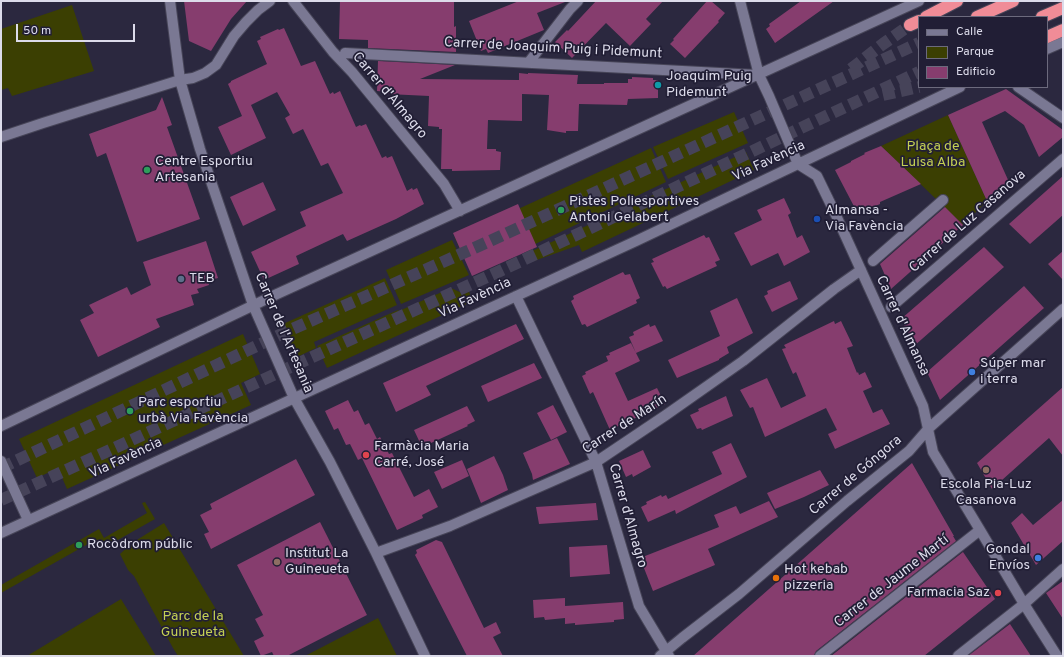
<!DOCTYPE html>
<meta charset="utf-8">
<style>
body{margin:0}
#map{position:relative;width:1064px;height:657px;overflow:hidden;background:#2b283f;font-family:Overpass,sans-serif}
canvas{display:block}
.frame{position:absolute;inset:0;border:2px solid #dcdbea;pointer-events:none}
.legend{position:absolute;left:918px;top:16px;width:130px;height:72px;box-sizing:border-box;background:#211e35;border:1px solid #6c6a7d;margin:0;padding:5px 7px;list-style:none;font-size:12px;color:#dcdbea}
.legend li{display:flex;align-items:center;gap:8px;height:20px}
.legend b{width:20px;border:1px solid #6c6a7d}
.scale{position:absolute;left:16px;top:24px;width:119px;height:18px;box-sizing:border-box;border:2px solid #dcdbea;border-top:0;padding-left:5px;font-size:12px;line-height:14px;white-space:nowrap;color:#dcdbea;-webkit-text-stroke:3px #211e35;paint-order:stroke}
</style>
<div id="map">
<canvas width="1064" height="657"></canvas>
<div class="frame"></div>
<ul class="legend">
<li><b style="height:5px;background:#7a7893"></b>Calle</li>
<li><b style="height:11px;background:#3b3f02"></b>Parque</li>
<li><b style="height:11px;background:#863d6e"></b>Edificio</li>
</ul>
<div class="scale">50 m</div>
</div>
<script>
const ctx = document.querySelector('canvas').getContext('2d');
ctx.lineJoin = 'round';
function paint(path, color) {
  ctx.fillStyle = color;
  ctx.fill(path, 'evenodd');
}
function toPath(rows) {
  const path = new Path2D();
  for (const r of rows) {
    path.moveTo(r[0], r[1]);
    for (let i = 2; i < r.length; i += 2) path.lineTo(r[i], r[i + 1]);
  }
  return path;
}
function trace(path, color, width, dash) {
  ctx.strokeStyle = color;
  ctx.lineWidth = width;
  ctx.lineCap = dash ? 'butt' : 'round';
  ctx.setLineDash(dash || []);
  ctx.stroke(path);
}
function drawText(font, color, halo, rows, align = 'center') {
  ctx.font = font + ' Overpass,sans-serif';
  ctx.lineWidth = 3.5;
  ctx.setLineDash([]);
  ctx.textBaseline = 'middle';
  ctx.strokeStyle = halo;
  ctx.fillStyle = color;
  for (const [text, x, y, turn = 0] of rows) {
    ctx.save();
    ctx.translate(x, y);
    ctx.rotate((+turn || 0) * Math.PI / 180);
    ctx.textAlign = isNaN(turn) ? turn : align;
    if (halo) ctx.strokeText(text, 0, 0);
    ctx.fillText(text, 0, 0);
    ctx.restore();
  }
}
const green = toPath([
 [72,5,94,71,12,96,8,88,1,90,1,29],
 [734,112,748,143,668,179,653,147],
 [948,115,987,201,963,225,881,146],
 [651,148,666,182,472,274,455,238],
 [746,152,754,170,582,252,579,245,534,261,530,252],
 [452,240,469,275,401,304,386,270],
 [385,278,397,305,314,342,316,348,297,357,283,324],
 [451,288,464,294,469,292,473,301,327,368,317,346,398,310,399,311],
 [243,334,260,374,241,383,251,405,67,489,58,468,37,478,19,439],
 [145,502,155,519,100,550,95,540,1,593,1,585,99,529,104,538,147,513,142,503],
 [164,523,244,656,178,656,173,648,134,576,128,570,120,554,132,543],
 [121,599,156,656,27,656],
 [378,618,397,656,305,656]
]);
const building = toPath([
 [184,1,247,1,231,19,211,51,189,41],
 [340,1,454,1,454,27,456,26,456,52,368,48,368,40,339,39],
 [519,1,564,1,565,2,537,13,544,30,488,53,486,49,481,51,469,21],
 [596,1,663,1,646,19,651,24,630,46,606,23,572,58,555,42,567,30,568,31],
 [707,1,711,1,725,13,718,21,719,22,685,58,670,44,674,40,673,39],
 [801,1,834,1,775,43,766,29,770,26,769,24],
 [284,28,301,66,315,61,330,94,333,92,334,94,340,91,356,127,360,125,361,126,366,124,382,158,386,156,387,158,392,156,407,191,412,188,413,190,417,188,424,204,396,219,347,241,343,234,296,256,299,264,264,280,251,252,306,226,300,212,343,193,328,163,321,166,303,129,293,134,285,118,290,115,277,92,251,105,266,138,231,155,218,127,242,116,228,84,231,82,231,81,267,64,257,41,261,39,260,37,278,29,279,30],
 [378,61,455,65,420,79,519,80,519,73,528,74,528,73,578,75,577,84,604,84,604,83,628,83,628,79,632,79,632,77,653,78,653,80,658,80,658,98,628,99,627,105,579,104,578,131,566,131,566,133,547,130,549,95,522,94,522,121,488,120,487,149,496,149,496,151,501,152,500,170,452,171,452,169,441,169,442,129,439,129,439,127,428,126,429,96,388,94,388,92,377,91],
 [1006,89,1063,130,1063,137,1039,157,1024,125,1005,111,982,122,1009,182,987,201,948,115],
 [162,97,172,125,167,127,200,219,137,242,106,153,97,157,89,134,156,110],
 [881,146,921,184,880,202,880,204,858,214,835,170,851,162,851,161,865,154,864,153],
 [1063,176,1063,215,1030,244,1009,224],
 [263,182,276,210,243,226,230,197],
 [784,198,791,213,788,215,797,238,802,235,810,252,784,266,778,253,751,266,734,233,762,220,757,210],
 [518,204,537,247,472,276,453,233],
 [945,207,963,225,891,289,880,264],
 [704,235,706,238,709,237,720,260,715,262,717,266,667,289,665,286,663,287,651,263,654,262,652,259],
 [206,241,218,278,208,281,209,285,197,289,199,293,191,295,194,305,156,319,160,327,98,357,80,320,94,313,89,305,127,287,131,295,151,285,143,262],
 [984,247,1004,267,914,346,901,319],
 [1063,251,1063,280,1048,264],
 [623,272,625,275,630,274,640,298,636,300,637,303,587,327,585,324,582,325,571,301,574,299,573,296],
 [790,281,798,299,772,312,764,296,768,294,767,291],
 [1024,286,1044,308,940,400,927,372],
 [737,298,753,333,727,347,729,353,719,359,719,360,677,378,668,360,720,336,710,311],
 [834,321,835,324,841,321,853,346,847,348,857,373,858,372,859,375,865,372,872,387,863,391,873,413,882,409,890,424,835,449,828,434,837,430,826,408,765,437,753,407,750,408,740,390,767,378,781,408,806,396,796,372,793,374,782,349,786,348,784,345],
 [516,324,524,339,426,386,431,395,396,412,383,383],
 [649,324,650,327,655,325,663,341,636,353,629,337,634,335,633,332],
 [631,343,640,361,615,373,628,401,657,388,665,404,610,430,593,392,590,394,582,376,586,374,585,372,608,361,606,356,610,355,609,353],
 [534,363,542,378,488,402,481,386],
 [1063,387,1063,456,1049,438,992,489,977,463],
 [726,396,733,416,702,430,701,428,697,429,690,415,699,411,698,409],
 [348,400,354,412,358,410,365,425,369,423,377,439,380,437,389,454,392,453,414,497,429,489,438,507,422,515,423,518,397,530,362,458,358,460,350,444,346,445,338,428,334,430,325,411],
 [553,405,567,432,551,440,537,413],
 [467,406,475,421,467,425,468,426,431,443,430,441,421,445,414,430],
 [557,438,570,464,533,480,532,474,523,453],
 [731,443,747,477,676,514,675,510,648,522,641,507,647,504,646,502,661,495,662,497,666,495,668,499,722,474,712,452],
 [643,450,651,467,633,477,632,474,626,477,619,461],
 [494,456,503,475,508,490,481,503,467,469],
 [296,459,315,495,211,549,204,534,209,532,200,515,212,509,210,504],
 [462,460,469,476,442,489,434,472],
 [912,463,954,536,953,536,956,541,816,651,814,656,693,656],
 [820,470,829,485,804,497,775,509,767,493],
 [1063,500,1063,541,1036,565,1011,523,1022,513,1033,525],
 [769,501,778,517,708,549,715,565,653,591,640,558,719,527,714,515,736,506,740,514],
 [596,503,598,520,539,524,536,507],
 [320,522,367,615,287,656,274,656,272,652,261,656,254,641,264,636,255,619,263,615,237,565],
 [436,540,442,542,484,628,496,622,501,633,493,637,503,656,467,656,415,555,417,553,416,550],
 [607,545,610,574,570,577,569,547],
 [963,552,995,599,924,656,831,656],
 [1063,581,1063,619,1046,593],
 [565,598,565,606,623,602,624,619,614,620,614,622,575,625,575,623,565,624,565,618,545,620,544,617,534,618,533,600],
 [1010,624,1031,656,968,656]
]);
const highwayTunnel = toPath([
 [851,69,883,44,910,25],
 [883,95,919,87],
 [1,468,288,331,490,241,919,43],
 [1,500,502,270,919,72]
]);
const minor = toPath([
 [170,1,180,80,200,149,253,305,294,398,330,462,376,553,425,656],
 [293,1,333,52,352,72,444,184,460,211],
 [740,1,759,75,769,96,798,164,817,176,834,211,923,406,933,452,980,530,1024,604,1057,656],
 [1047,49,1063,42],
 [345,53,757,75],
 [529,62,570,9,578,1],
 [1018,87,1063,118],
 [1,137,43,123,180,80,193,78,205,73,216,65,234,36,246,22,258,10,270,1],
 [873,261,943,200],
 [516,296,596,462,639,606,669,656],
 [891,307,1063,159],
 [1,426,277,294,919,1],
 [1,461,28,520],
 [1,533,636,241,960,87],
 [376,553,450,526,596,462,666,415,743,361,834,289,861,270],
 [660,656,682,638,739,594,847,501,909,451,929,428,1063,309],
 [820,656,980,530],
 [958,656,1024,604,1063,569]
]);
const highway = toPath([
 [926,17,957,1],
 [977,17,1013,1],
 [1042,17,1063,8],
 [910,25,919,21],
 [1047,37,1063,30]
]);
const markers = [
 [658,85,4,"#0f9aa8"],
 [147,170,4,"#2e9e5b"],
 [561,210,4,"#2e9e5b"],
 [817,219,4,"#1a4fb4"],
 [181,279,4,"#5c6f8a"],
 [972,372,4,"#3f7fe0"],
 [130,411,4,"#2e9e5b"],
 [366,455,4,"#e0444e"],
 [986,470,4,"#8d6e63"],
 [79,545,4,"#2e9e5b"],
 [1038,558,4,"#3f7fe0"],
 [277,562,4,"#8d6e63"],
 [776,578,4,"#e8710a"],
 [998,593,4,"#e0444e"]
];
const streetNames = [
 ["Carrer de Joaquim Puig i Pidemunt",553,49,3],
 ["Carrer d'Almagro",389,96,50],
 ["Via Favència",769,162,-25],
 ["Carrer de Luz Casanova",968,222,-41],
 ["Via Favència",475,299,-25],
 ["Carrer d'Almansa",902,326,65],
 ["Carrer de l'Artesania",283,333,67],
 ["Carrer de Marín",625,425,-33],
 ["Via Favència",126,459,-25],
 ["Carrer de Góngora",856,476,-40],
 ["Carrer d'Almagro",627,516,74],
 ["Carrer de Jaume Martí",892,582,-38]
];
const poiNames = [
 ["Joaquim Puig",666,77],
 ["Pidemunt",666,93],
 ["Centre Esportiu",155,162],
 ["Artesania",155,178],
 ["Pistes Poliesportives",569,202],
 ["Antoni Gelabert",569,218],
 ["Almansa -",825,211],
 ["Via Favència",825,227],
 ["TEB",189,279],
 ["Súper mar",980,364],
 ["i terra",980,380],
 ["Parc esportiu",138,403],
 ["urbà Via Favència",138,419],
 ["Farmàcia Maria",374,447],
 ["Carré, José",374,463],
 ["Escola Pia-Luz",986,485,"center"],
 ["Casanova",986,501,"center"],
 ["Rocòdrom públic",87,545],
 ["Gondal",1030,550,"right"],
 ["Envíos",1030,566,"right"],
 ["Institut La",285,554],
 ["Guineueta",285,570],
 ["Hot kebab",784,570],
 ["pizzeria",784,586],
 ["Farmacia Saz",990,593,"right"]
];
const parkNames = [
 ["Plaça de",933,147],
 ["Luisa Alba",933,163],
 ["Parc de la",193,617],
 ["Guineueta",193,633]
];
paint(green, '#3b3f02');
paint(building, '#863d6e');
trace(highwayTunnel, '#464359', 12, [12, 6]);
trace(minor, '#474558', 12);
trace(highway, '#474558', 14);
trace(minor, '#7a7893', 10);
trace(highway, '#f08c97', 12);
for (const [x, y, r, color] of markers) {
  const dot = new Path2D();
  dot.arc(x, y, r, 0, 2 * Math.PI);
  ctx.fillStyle = color;
  ctx.fill(dot);
  trace(dot, '#211e35', 1.5);
}
drawText('14px', '#dcdbea', '#211e35', streetNames);
drawText('14px', '#dcdbea', '#211e35', poiNames, 'left');
drawText('14px', '#c4d053', '#211e35', parkNames);
</script>
